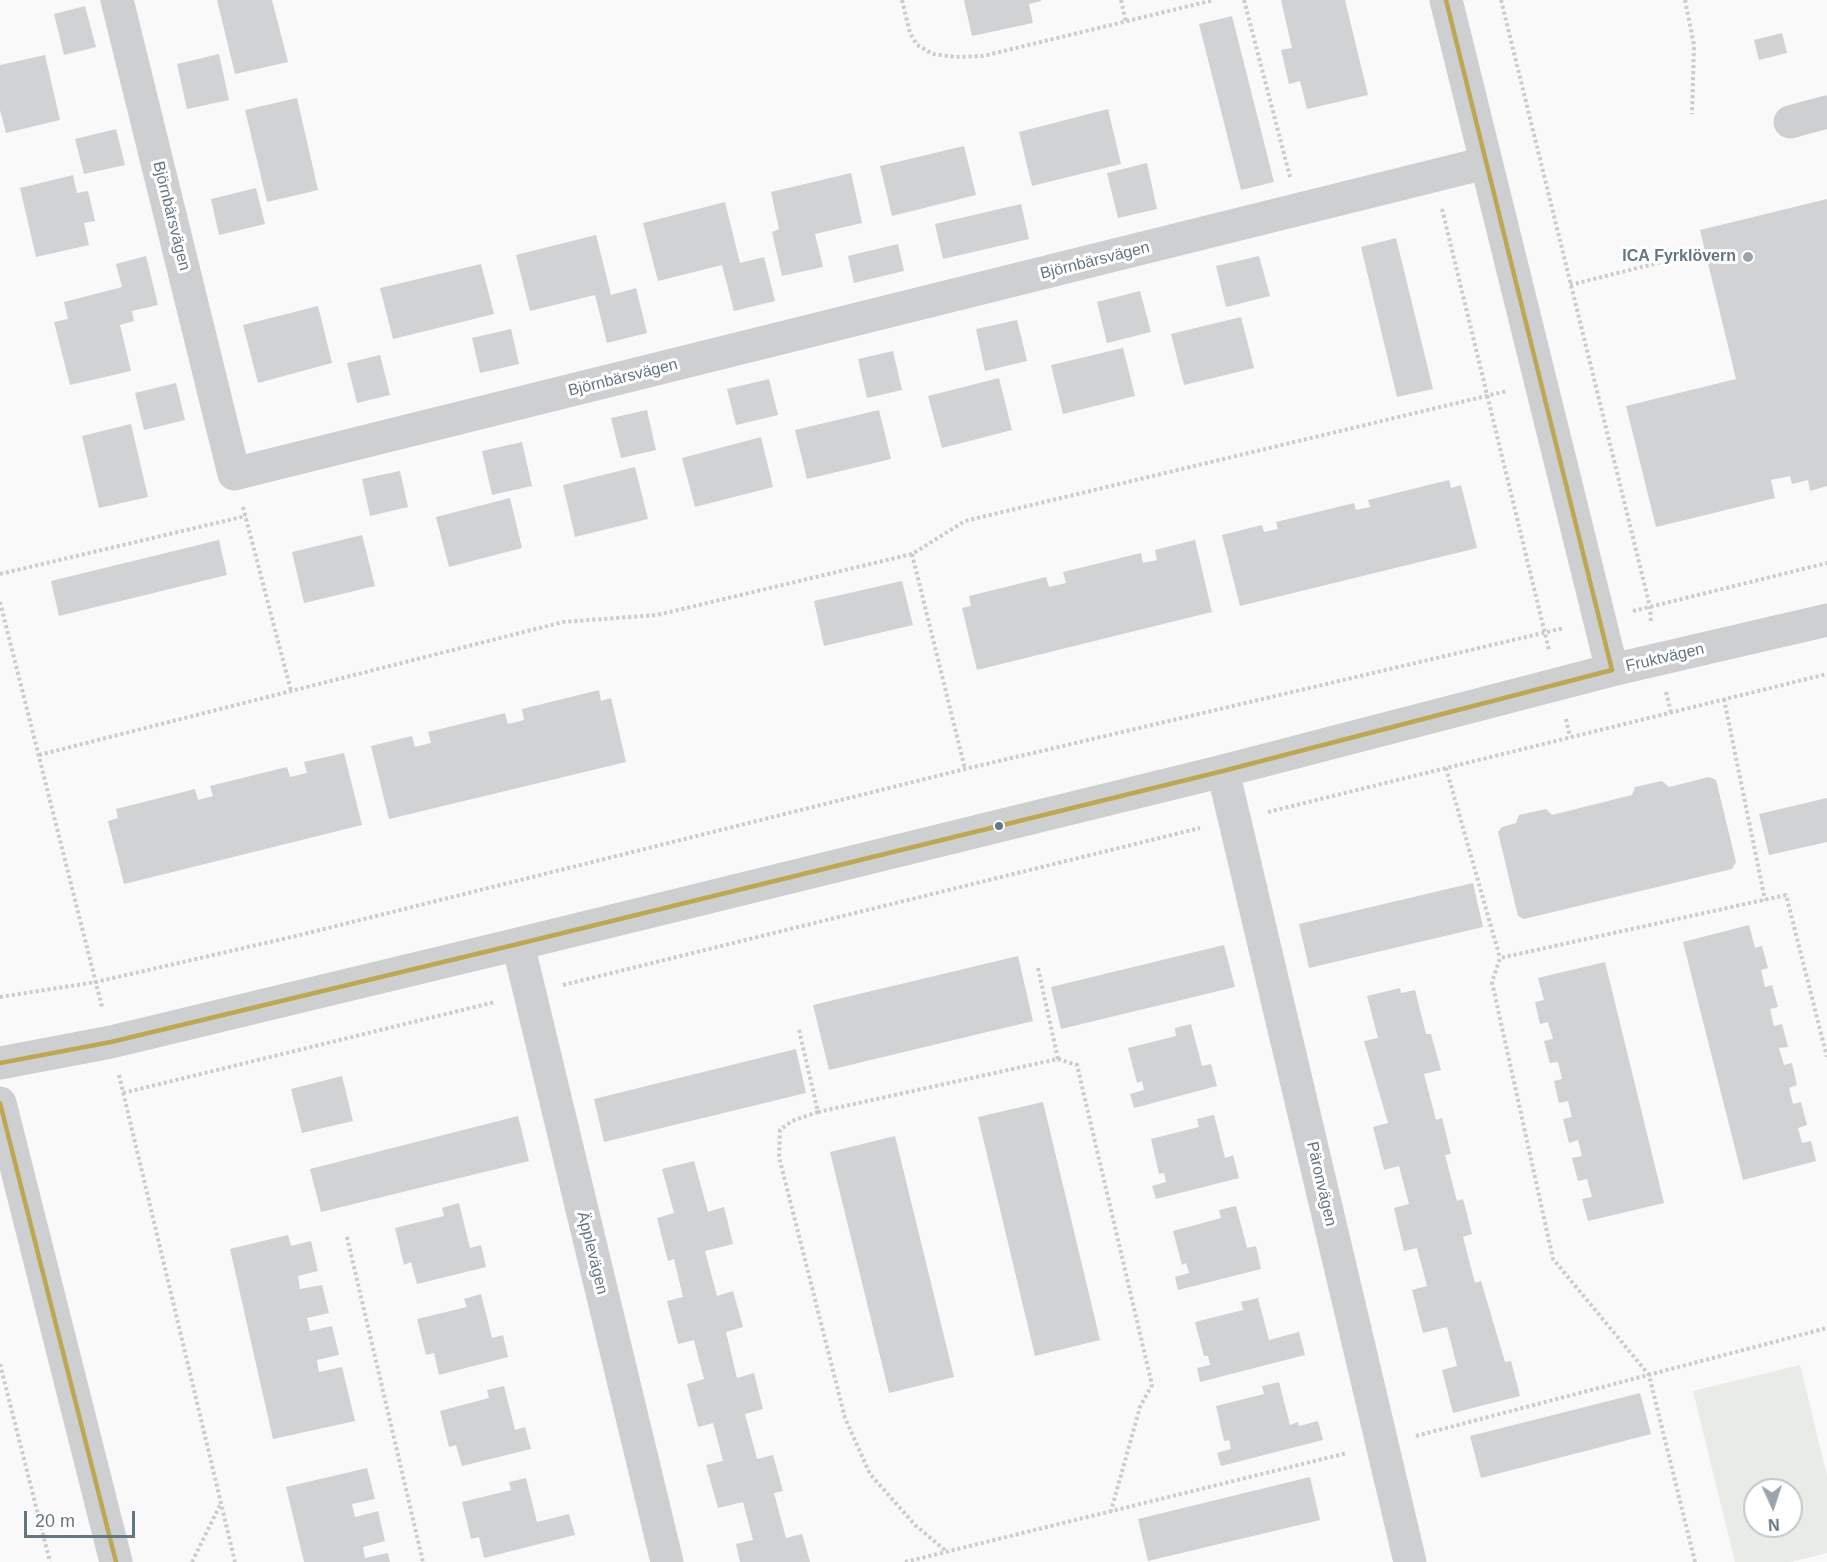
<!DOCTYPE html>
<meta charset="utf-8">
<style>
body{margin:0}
#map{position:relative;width:1827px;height:1562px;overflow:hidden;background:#f9f9f9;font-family:Arial,sans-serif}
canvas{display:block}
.north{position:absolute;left:1743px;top:1478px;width:60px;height:60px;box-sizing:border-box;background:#fff;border:2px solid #c1c8cd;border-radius:50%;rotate:177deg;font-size:16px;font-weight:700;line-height:24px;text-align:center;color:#657683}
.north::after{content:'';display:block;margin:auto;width:21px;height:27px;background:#99a4ac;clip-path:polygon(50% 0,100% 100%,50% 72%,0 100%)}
.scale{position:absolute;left:24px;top:1511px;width:111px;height:27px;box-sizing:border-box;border:3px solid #657683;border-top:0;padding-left:8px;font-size:18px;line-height:21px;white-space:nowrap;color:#657683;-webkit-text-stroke:4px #fff;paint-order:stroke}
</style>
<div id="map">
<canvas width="1827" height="1562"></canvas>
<div class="north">N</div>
<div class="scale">20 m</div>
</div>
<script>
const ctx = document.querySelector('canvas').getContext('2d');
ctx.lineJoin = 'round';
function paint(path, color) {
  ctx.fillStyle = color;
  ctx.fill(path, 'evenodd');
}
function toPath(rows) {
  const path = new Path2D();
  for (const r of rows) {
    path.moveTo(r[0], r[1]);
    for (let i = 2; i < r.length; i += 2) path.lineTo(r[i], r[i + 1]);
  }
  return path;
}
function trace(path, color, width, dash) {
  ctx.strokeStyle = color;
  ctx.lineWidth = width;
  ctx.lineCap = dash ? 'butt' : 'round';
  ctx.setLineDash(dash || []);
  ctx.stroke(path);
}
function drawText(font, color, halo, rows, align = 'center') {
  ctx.font = font + ' Arial,sans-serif';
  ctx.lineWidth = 6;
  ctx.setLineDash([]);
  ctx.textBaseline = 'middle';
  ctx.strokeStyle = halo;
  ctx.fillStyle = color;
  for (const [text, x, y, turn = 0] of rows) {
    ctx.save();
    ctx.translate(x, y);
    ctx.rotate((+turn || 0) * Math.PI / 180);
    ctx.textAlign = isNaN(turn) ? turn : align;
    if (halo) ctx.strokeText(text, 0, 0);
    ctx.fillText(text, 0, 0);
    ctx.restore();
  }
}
const green = toPath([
 [1800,1365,1827,1476,1827,1553,1790,1562,1735,1562,1693,1391],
 [1755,1490,1791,1490,1791,1526,1755,1526]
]);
const building = toPath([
 [217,0,272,0,288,62,235,74],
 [964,0,1041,0,1041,1,1029,4,1033,23,972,36],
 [1281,0,1345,0,1368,95,1307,109,1300,81,1289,84,1281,50,1292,48],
 [85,6,96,47,64,55,54,14],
 [1232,16,1274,182,1241,190,1199,24],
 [1782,33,1787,53,1759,60,1754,40],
 [219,54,229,100,187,109,177,64],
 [45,55,60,120,6,133,0,110,0,65],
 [297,98,318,190,267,202,245,110],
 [1108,109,1121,164,1032,186,1019,132],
 [116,129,125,165,84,174,75,139],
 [964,146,976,195,892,216,880,166],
 [1147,163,1157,209,1118,218,1107,173],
 [851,173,862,223,815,234,823,267,782,276,772,232,779,229,771,192],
 [73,175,77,193,88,191,95,221,84,223,89,245,36,257,20,188],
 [256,188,265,224,219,235,211,199],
 [1827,199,1827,486,1810,491,1808,480,1792,484,1790,476,1771,480,1775,498,1656,527,1626,406,1736,379,1700,230],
 [725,202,740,263,764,257,775,301,734,311,722,265,658,281,643,223],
 [1021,204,1029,239,943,259,935,224],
 [596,235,611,295,636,288,647,333,607,343,595,295,530,311,516,255],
 [1396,238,1433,389,1397,397,1361,247],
 [898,244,904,271,854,283,848,256],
 [146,256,158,305,132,311,134,321,120,325,131,371,70,385,54,322,68,319,64,302,122,287,116,264],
 [1259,256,1270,296,1226,307,1216,266],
 [481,264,494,314,393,339,380,288],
 [1140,291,1151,332,1107,343,1097,302],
 [318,306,332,363,258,383,243,325],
 [1241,317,1254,368,1184,385,1171,334],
 [1017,320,1027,361,985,371,976,329],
 [511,329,519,364,480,373,472,338],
 [1123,348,1135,396,1063,414,1051,365],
 [893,351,902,390,867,398,858,359],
 [380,355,390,395,357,403,347,363],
 [999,378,1012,430,942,448,928,396],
 [769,379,778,415,736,425,727,389],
 [176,383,185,420,144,430,135,393],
 [647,410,656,450,621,458,611,418],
 [879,410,891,459,807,479,795,430],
 [131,424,148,497,99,508,82,436],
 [761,437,773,487,695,507,682,458],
 [522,442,532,486,492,495,482,451],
 [635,467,648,519,575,537,563,485],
 [400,471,408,507,370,516,362,479],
 [1449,480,1451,488,1461,485,1477,548,1240,606,1222,535,1262,525,1264,532,1278,529,1276,522,1354,503,1356,510,1370,507,1368,500],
 [510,498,522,548,449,567,436,517],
 [362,535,375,586,304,603,292,552],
 [219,540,227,575,59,616,51,581],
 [1195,540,1212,612,977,670,962,608,971,606,969,596,1046,577,1049,587,1066,583,1063,572,1141,553,1143,563,1157,560,1155,550],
 [902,581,913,625,824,646,814,601],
 [599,690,601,701,611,698,626,762,389,819,371,746,412,736,415,747,431,743,428,732,505,713,508,724,524,720,522,709],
 [344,753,362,825,124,884,108,821,118,818,116,809,195,789,198,800,213,796,210,786,287,767,290,777,307,773,304,762],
 [1709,777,1716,780,1736,862,1732,869,1524,919,1518,916,1498,832,1502,827,1516,823,1519,815,1546,809,1552,815,1632,795,1635,787,1662,781,1669,787],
 [1827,798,1827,842,1769,855,1759,814],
 [1473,883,1483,927,1309,968,1299,924],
 [1749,925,1755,948,1762,946,1768,968,1761,970,1765,987,1772,985,1778,1007,1770,1009,1774,1026,1782,1024,1788,1047,1779,1048,1784,1065,1792,1063,1797,1085,1789,1088,1793,1104,1801,1102,1807,1125,1798,1128,1802,1143,1811,1141,1816,1161,1743,1180,1683,942],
 [1224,945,1235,987,1061,1029,1051,987],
 [1018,956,1033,1021,829,1070,813,1005],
 [1605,962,1664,1203,1588,1221,1582,1199,1592,1197,1587,1179,1578,1181,1572,1158,1582,1156,1578,1140,1569,1143,1563,1119,1572,1117,1568,1101,1559,1103,1554,1081,1562,1079,1558,1062,1550,1063,1544,1041,1553,1039,1548,1022,1540,1024,1535,1002,1544,1000,1538,978],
 [1400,988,1401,993,1415,990,1426,1034,1431,1034,1441,1070,1424,1074,1436,1120,1442,1118,1451,1154,1445,1155,1457,1201,1463,1199,1472,1234,1463,1237,1475,1283,1481,1281,1505,1362,1511,1361,1520,1396,1453,1413,1442,1370,1457,1366,1447,1327,1423,1333,1412,1290,1427,1286,1417,1248,1404,1251,1394,1208,1409,1204,1399,1166,1384,1170,1373,1127,1388,1123,1364,1041,1378,1038,1367,996],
 [1191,1024,1202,1066,1211,1064,1217,1086,1134,1108,1130,1094,1144,1090,1142,1081,1137,1083,1128,1048,1176,1036,1175,1028],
 [796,1049,806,1093,604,1142,594,1099],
 [342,1076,353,1121,302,1133,291,1089],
 [1043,1102,1100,1340,1035,1356,978,1117],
 [1214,1115,1225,1158,1233,1155,1239,1178,1156,1199,1152,1186,1166,1182,1164,1173,1159,1174,1151,1139,1199,1127,1197,1119],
 [518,1116,529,1161,321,1212,310,1169],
 [895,1136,954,1377,889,1393,830,1152],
 [694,1161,708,1212,724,1207,733,1244,705,1251,717,1296,733,1291,743,1327,726,1332,737,1378,754,1373,763,1409,745,1414,757,1459,773,1455,783,1491,774,1493,786,1538,802,1534,810,1562,740,1562,736,1544,753,1540,743,1502,718,1508,706,1465,723,1461,713,1423,698,1427,687,1384,704,1379,694,1340,678,1344,667,1301,683,1297,674,1259,668,1261,657,1218,674,1213,662,1169],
 [459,1203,470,1248,481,1245,486,1267,417,1284,411,1262,404,1265,395,1228,444,1216,442,1208],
 [1236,1206,1247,1248,1256,1246,1261,1269,1178,1290,1175,1277,1189,1273,1186,1263,1182,1265,1173,1231,1221,1218,1219,1210],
 [288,1235,291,1246,311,1241,318,1271,298,1276,300,1289,322,1285,329,1313,307,1318,310,1331,332,1326,339,1355,317,1360,319,1372,342,1367,355,1421,273,1439,230,1249],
 [481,1294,492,1338,503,1335,508,1357,439,1375,434,1353,426,1355,417,1319,467,1307,464,1299],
 [1258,1298,1269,1340,1299,1332,1305,1355,1200,1382,1197,1368,1210,1365,1208,1356,1204,1356,1195,1322,1243,1310,1241,1302],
 [1279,1382,1290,1425,1298,1422,1299,1426,1318,1421,1323,1440,1221,1466,1217,1453,1231,1449,1229,1440,1224,1441,1216,1406,1264,1394,1262,1386],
 [504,1386,515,1430,525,1427,531,1449,462,1466,456,1445,449,1447,440,1411,489,1398,487,1390],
 [1640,1393,1651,1434,1481,1478,1470,1436],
 [367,1468,375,1499,352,1504,355,1517,378,1511,385,1541,363,1547,365,1558,388,1553,390,1562,304,1562,286,1487],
 [1310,1477,1320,1520,1148,1561,1138,1519],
 [526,1478,537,1522,569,1514,575,1535,484,1558,479,1537,471,1539,462,1502,511,1490,509,1482]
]);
const path = toPath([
 [902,0,910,33,917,45,933,54,956,57,983,56,1214,0],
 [1121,0,1126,22],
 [1244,0,1290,177],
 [1501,0,1650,607,1651,623],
 [1685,0,1694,45,1692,114],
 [1442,209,1549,650],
 [1570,285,1697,253],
 [243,507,291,691],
 [912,554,965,769],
 [0,574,246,516],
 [0,602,102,1007],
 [1633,611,1827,563],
 [1666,692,1671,712],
 [1724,699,1765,900],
 [1566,719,1570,737],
 [39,755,563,622,657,615,912,554,965,521,1507,391],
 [1446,768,1500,958],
 [1268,812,1827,674],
 [563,985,1200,828],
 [0,997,96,982,300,935,965,769,1564,628],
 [799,1030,818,1112,1058,1059,1038,968],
 [1058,1059,1077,1065,1152,1385,1140,1407,1111,1511],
 [119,1075,235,1562],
 [123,1093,495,1002],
 [818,1112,792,1121,780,1130,779,1157,845,1418,870,1474,915,1525,946,1551],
 [347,1237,423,1562],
 [0,1364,50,1562],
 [1416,1436,1827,1328],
 [192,1562,221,1503],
 [905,1562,1347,1453],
 [1695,1562,1649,1375,1553,1259,1492,982,1500,958,1786,895,1827,1057]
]);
const minor = toPath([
 [117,0,234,474,1485,163],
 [1446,0,1612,670],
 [1790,122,1827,112],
 [1223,771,1410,1562],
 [518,944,667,1562],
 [0,1063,111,1042,518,944,1223,771,1612,670,1827,620],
 [0,1103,116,1562]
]);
const bus1 = toPath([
 [1446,0,1612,670],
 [0,1063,111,1042,518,944,1223,771,1612,670],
 [0,1103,116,1562]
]);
const markers = [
 [1748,257,6,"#99a4ac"],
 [999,826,5,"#657683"]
];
const streetNames = [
 ["Björnbärsvägen",171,216,76],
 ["Björnbärsvägen",1095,261,-14],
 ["Björnbärsvägen",623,378,-14],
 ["Fruktvägen",1665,658,-13],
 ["Päronvägen",1321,1184,77],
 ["Äpplevägen",592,1253,76]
];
const poiNames = [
 ["ICA Fyrklövern",1736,257]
];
paint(green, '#e8ebe6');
paint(building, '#d0d2d3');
trace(path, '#cbcccd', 4, [3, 3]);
trace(minor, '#cecfd0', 33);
trace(bus1, '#bda752', 4.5);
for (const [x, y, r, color] of markers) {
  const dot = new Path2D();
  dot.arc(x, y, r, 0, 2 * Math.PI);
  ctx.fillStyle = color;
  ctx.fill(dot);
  trace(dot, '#fff', 2);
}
drawText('16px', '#657683', '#fff', streetNames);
drawText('bold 16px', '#657683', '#fff', poiNames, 'right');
</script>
